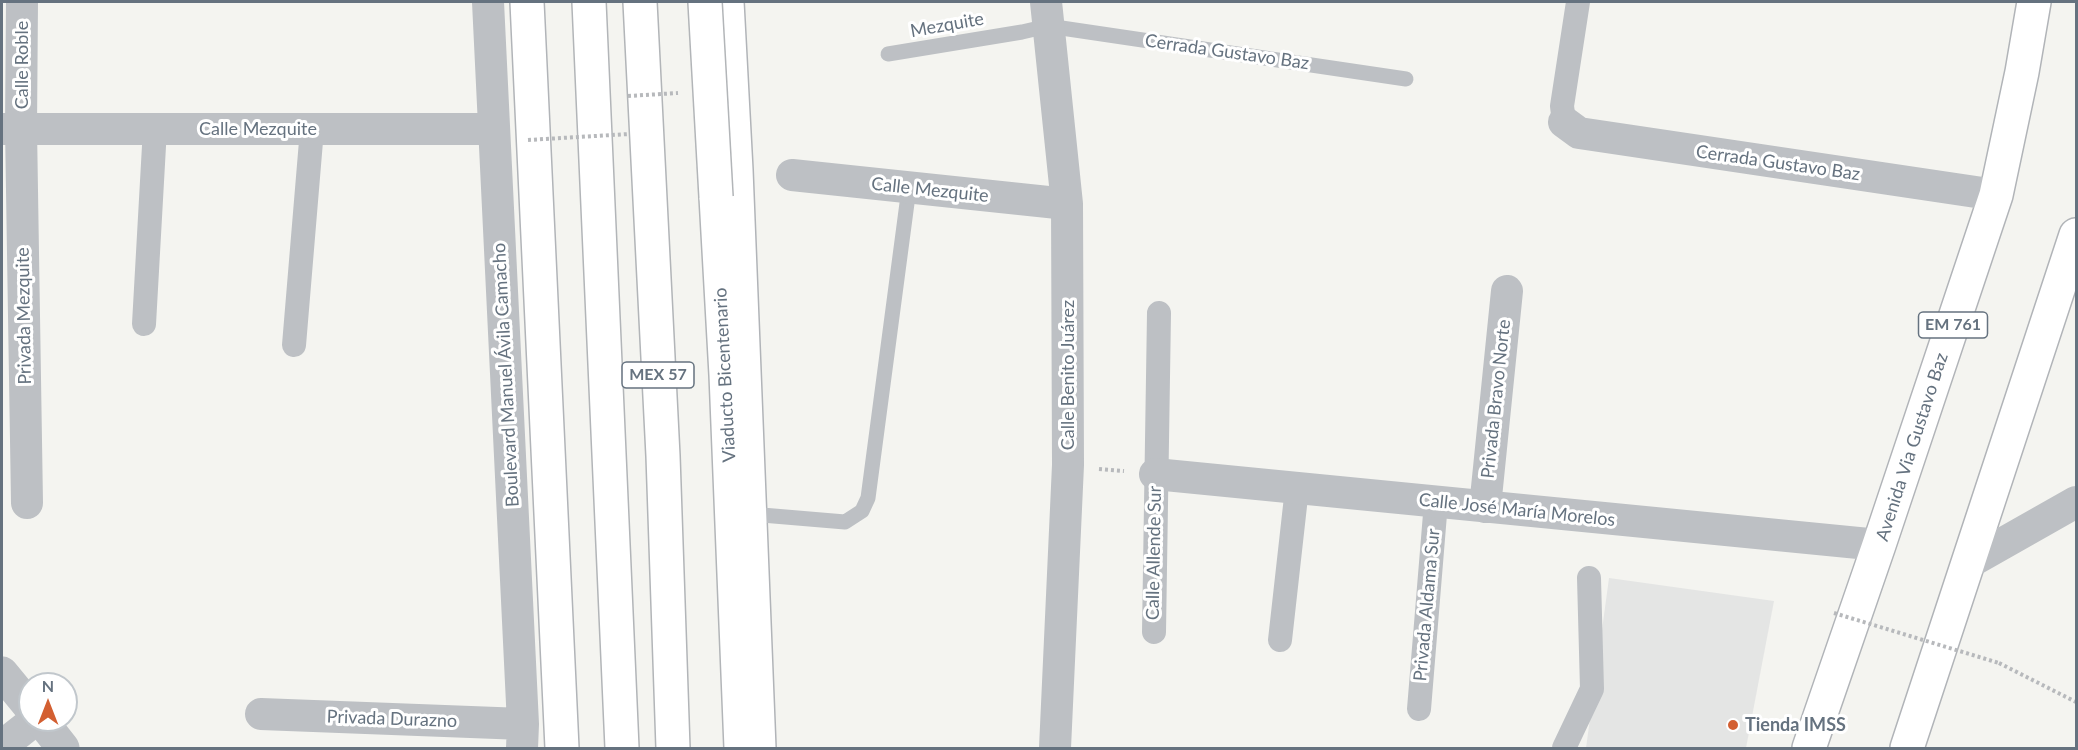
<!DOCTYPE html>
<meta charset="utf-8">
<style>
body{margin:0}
#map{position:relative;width:2078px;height:750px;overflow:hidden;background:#f4f4f0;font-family:Lato,sans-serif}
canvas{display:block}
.frame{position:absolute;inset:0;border:3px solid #65727f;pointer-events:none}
.north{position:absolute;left:18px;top:672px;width:60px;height:60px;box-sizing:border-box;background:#fff;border:2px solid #c1c7cc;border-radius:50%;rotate:0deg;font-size:16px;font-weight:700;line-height:24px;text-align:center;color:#65727f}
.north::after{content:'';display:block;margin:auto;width:21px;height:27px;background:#d35f31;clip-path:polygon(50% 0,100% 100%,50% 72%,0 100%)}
</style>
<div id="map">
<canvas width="2078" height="750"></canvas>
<div class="frame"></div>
<div class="north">N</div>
</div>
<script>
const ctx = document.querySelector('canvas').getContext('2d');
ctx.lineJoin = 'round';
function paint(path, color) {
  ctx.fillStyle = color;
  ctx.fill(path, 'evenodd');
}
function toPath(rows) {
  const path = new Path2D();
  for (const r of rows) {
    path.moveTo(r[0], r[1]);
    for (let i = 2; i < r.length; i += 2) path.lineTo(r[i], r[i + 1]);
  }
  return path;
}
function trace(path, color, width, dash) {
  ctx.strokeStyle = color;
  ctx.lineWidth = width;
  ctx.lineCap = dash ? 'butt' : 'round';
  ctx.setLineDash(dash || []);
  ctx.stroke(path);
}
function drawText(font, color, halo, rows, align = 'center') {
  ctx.font = font + ' Lato,sans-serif';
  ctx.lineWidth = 6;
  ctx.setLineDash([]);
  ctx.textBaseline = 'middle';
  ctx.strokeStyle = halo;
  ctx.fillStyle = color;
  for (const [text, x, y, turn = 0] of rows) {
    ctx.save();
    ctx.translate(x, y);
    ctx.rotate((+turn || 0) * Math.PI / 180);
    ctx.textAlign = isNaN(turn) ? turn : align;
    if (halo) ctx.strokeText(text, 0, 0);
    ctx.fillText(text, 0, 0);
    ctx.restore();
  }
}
const built = toPath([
 [1609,578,1774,601,1746,748,1586,748]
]);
const path = toPath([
 [1099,469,1124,471],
 [1999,663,2076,702]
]);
const service = toPath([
 [888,54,1022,32,1048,26,1406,79],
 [750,514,845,522,862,511,868,498,909,188]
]);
const pedestrian = toPath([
 [1564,122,1562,106,1578,2],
 [144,324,155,128],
 [294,345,312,129],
 [1154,632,1159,313],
 [1280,640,1297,488],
 [1419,709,1436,502],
 [1564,748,1592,689,1589,578]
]);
const minor = toPath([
 [22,2,21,128,27,503],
 [488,2,523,724,522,748],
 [1046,2,1067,204,1068,465,1055,748],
 [1564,122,1579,133,1996,195],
 [2,129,494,129],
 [792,175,1067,204],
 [1155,474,1879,545],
 [1485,507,1507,291],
 [1970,562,2076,502],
 [261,714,523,724],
 [2,746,35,720]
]);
const tertiary = toPath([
 [2,673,30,707],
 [41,720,63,748]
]);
const primary = toPath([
 [527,2,562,748],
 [727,2,736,170,759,748],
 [1809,748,1879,545,1996,195,2022,72,2034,2],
 [1907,748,2076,235]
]);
const trunk = toPath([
 [589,2,622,748],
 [640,2,663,456,673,748]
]);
const motorway = toPath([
 [716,197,726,375,741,748]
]);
const pathBridge = toPath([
 [628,96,678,93],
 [528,140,629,134],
 [1834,613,1999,663]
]);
const motorwayBridge = toPath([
 [705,2,716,197]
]);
const markers = [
 [1733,725,6,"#d35f31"]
];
const shields = [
 [1953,325,69],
 [658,375,72]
];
const shieldNames = [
 ["EM 761",1953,325],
 ["MEX 57",658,375]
];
const streetNames = [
 ["Mezquite",947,25,-10],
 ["Cerrada Gustavo Baz",1227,52,8],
 ["Calle Roble",22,65,-90],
 ["Calle Mezquite",258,129],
 ["Cerrada Gustavo Baz",1778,163,8],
 ["Calle Mezquite",930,190,6],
 ["Privada Mezquite",24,316,-91],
 ["Boulevard Manuel Ávila Camacho",506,375,-93],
 ["Viaducto Bicentenario",725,375,-93],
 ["Calle Benito Juárez",1068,375,-90],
 ["Privada Bravo Norte",1496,399,-84],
 ["Avenida Via Gustavo Baz",1912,447,-72],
 ["Calle José María Morelos",1517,510,6],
 ["Calle Allende Sur",1154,553,-89],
 ["Privada Aldama Sur",1427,605,-85],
 ["Privada Durazno",392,719,2]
];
const poiNames = [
 ["Tienda IMSS",1745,725]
];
paint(built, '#e4e5e4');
trace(primary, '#b1b4b8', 36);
trace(trunk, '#b2b5b8', 36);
trace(motorway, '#b2b5b8', 36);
trace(path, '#b7b9bc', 4, [3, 3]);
trace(service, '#bdc0c4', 15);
trace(pedestrian, '#bdc0c4', 24);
trace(minor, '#bdc0c4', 32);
trace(tertiary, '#bdc0c4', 33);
trace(primary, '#fff', 33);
trace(trunk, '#fff', 33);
trace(motorway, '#fff', 33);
trace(motorwayBridge, '#b2b5b8', 36, []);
trace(pathBridge, '#b7b9bc', 4, [3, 3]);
trace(motorwayBridge, '#fff', 33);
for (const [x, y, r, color] of markers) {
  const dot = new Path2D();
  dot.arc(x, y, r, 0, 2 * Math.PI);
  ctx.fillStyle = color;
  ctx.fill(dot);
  trace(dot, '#fff', 2);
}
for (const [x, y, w] of shields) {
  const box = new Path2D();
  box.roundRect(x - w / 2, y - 13, w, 26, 4.5);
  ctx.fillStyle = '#fff';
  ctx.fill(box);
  trace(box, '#65727f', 1.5);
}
drawText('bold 16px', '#65727f', null, shieldNames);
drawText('18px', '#65727f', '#fff', streetNames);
drawText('bold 18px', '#65727f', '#fff', poiNames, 'left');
</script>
